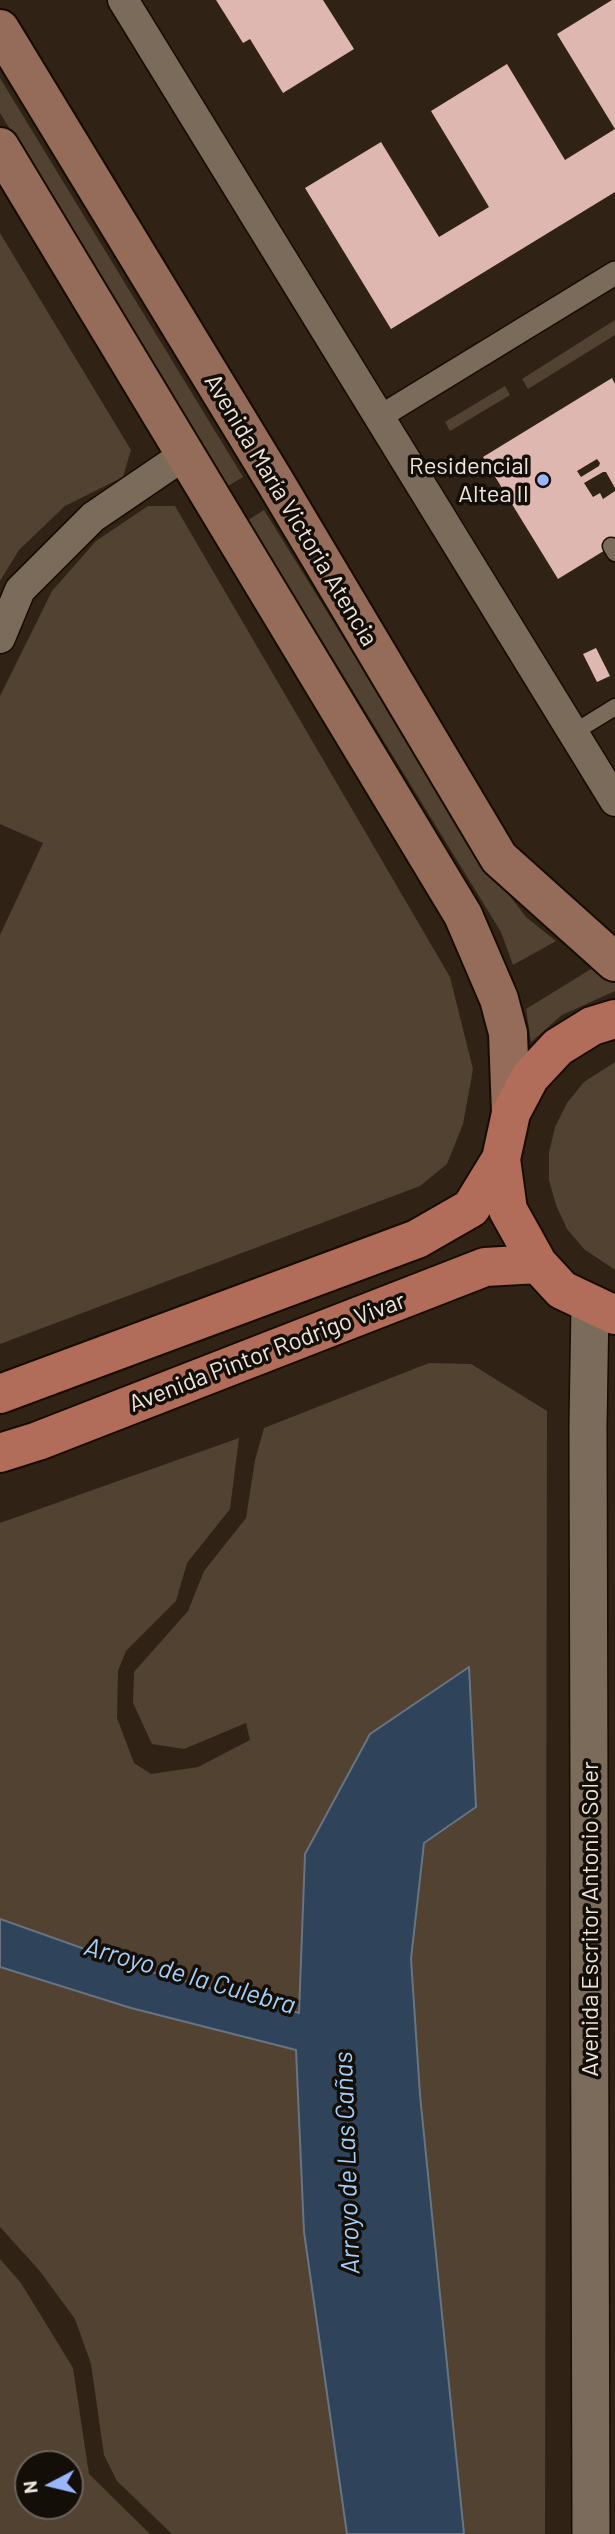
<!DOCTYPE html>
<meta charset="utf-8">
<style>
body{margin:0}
#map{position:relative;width:615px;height:2534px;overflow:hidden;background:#302315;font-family:Barlow,sans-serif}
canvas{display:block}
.north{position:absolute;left:14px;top:2450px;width:70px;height:70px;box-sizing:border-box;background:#140e08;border:2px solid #6b645d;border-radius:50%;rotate:263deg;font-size:19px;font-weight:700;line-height:28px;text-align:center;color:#eee5dc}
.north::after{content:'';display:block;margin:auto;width:24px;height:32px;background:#9bb5fd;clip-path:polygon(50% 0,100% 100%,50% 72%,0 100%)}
</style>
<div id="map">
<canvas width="615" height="2534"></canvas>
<div class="north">N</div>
</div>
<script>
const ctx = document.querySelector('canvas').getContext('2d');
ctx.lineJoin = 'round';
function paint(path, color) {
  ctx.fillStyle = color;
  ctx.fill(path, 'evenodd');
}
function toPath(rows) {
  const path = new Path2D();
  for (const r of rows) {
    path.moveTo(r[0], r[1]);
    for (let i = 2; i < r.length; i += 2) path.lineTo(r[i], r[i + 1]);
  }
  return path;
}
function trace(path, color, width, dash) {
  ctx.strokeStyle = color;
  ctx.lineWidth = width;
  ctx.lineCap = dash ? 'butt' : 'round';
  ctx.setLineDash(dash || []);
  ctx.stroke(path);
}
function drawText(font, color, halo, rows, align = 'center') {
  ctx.font = font + ' Barlow,sans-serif';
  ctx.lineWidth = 7;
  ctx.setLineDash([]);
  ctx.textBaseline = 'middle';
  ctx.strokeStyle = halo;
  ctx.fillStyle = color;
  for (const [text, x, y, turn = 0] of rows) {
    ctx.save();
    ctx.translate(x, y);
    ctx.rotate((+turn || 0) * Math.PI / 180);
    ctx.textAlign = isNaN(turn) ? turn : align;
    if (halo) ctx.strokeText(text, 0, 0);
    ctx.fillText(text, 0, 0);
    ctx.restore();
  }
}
const green = toPath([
 [0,78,243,477,228,486,0,113],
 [0,233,131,450,123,477,65,506,19,550,0,581],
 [615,320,615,335,528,389,522,379],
 [505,386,510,395,450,431,445,422],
 [148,506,175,506,450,977,473,1069,463,1124,447,1164,420,1186,0,1344,0,935,43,843,0,824,0,696,52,591,96,541],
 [264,510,474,849,526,917,556,941,513,965,501,932,248,520],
 [591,969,615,983,615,991,562,1015,531,1042,526,1009],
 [615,1062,615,1270,584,1249,567,1229,556,1205,549,1180,549,1153,555,1127,567,1103,584,1082],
 [429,1363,471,1364,547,1411,545,2534,172,2534,117,2481,104,2455,91,2364,75,2319,39,2270,0,2227,0,1523,239,1438,230,1509,187,1563,176,1601,126,1651,118,1671,117,1718,134,1763,151,1774,198,1767,250,1740,246,1723,184,1749,152,1744,133,1703,134,1672,188,1611,204,1571,246,1518,255,1460,264,1428],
 [0,2259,21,2283,73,2368,89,2474,150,2534,0,2534],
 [28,2464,70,2464,70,2506,28,2506]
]);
const water = toPath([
 [469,1667,476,1807,424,1843,411,1959,420,2095,464,2534,347,2534,304,2232,296,2050,131,2008,0,1967,0,1919,141,1969,299,2013,305,1854,370,1734,469,1667]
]);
const building = toPath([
 [216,0,323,0,354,49,283,93,250,39,243,43],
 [612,0,615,0,615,192,391,329,305,188,381,142,439,237,489,207,431,111,507,64,565,160,615,129,557,34],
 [612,378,615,384,615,488,606,472,603,472,584,483,593,497,600,493,603,499,615,491,615,544,558,579,483,457],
 [597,459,600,463,599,466,581,477,577,471],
 [596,648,610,676,597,682,583,654]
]);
const service = toPath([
 [611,546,615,553],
 [573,733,615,707]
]);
const pedestrian = toPath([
 [378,418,615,273]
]);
const minor = toPath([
 [123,0,615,801],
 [0,638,20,590,93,517,187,453]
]);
const tertiary = toPath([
 [590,1305,588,1425,591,2534]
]);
const secondary = toPath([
 [0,29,274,480,499,858,615,962],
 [0,147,463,915,499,999,508,1033,511,1113]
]);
const primary = toPath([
 [615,1019,592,1026,558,1047,530,1077,511,1113,501,1159,508,1210,538,1264,562,1290,615,1315],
 [0,1394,417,1239,471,1208,501,1159],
 [0,1453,38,1441,485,1267,538,1264]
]);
const markers = [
 [543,480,7,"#9bb5fd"]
];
const poiNames = [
 ["Residencial",529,466],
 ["Altea II",529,494]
];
const streetNames = [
 ["Avenida María Victoria Atencia",291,510,59],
 ["Avenida Pintor Rodrigo Vivar",267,1352,-21],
 ["Avenida Escritor Antonio Soler",590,1919,-90]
];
const waterNames = [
 ["Arroyo de la Culebra",190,1976,16],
 ["Arroyo de Las Cañas",347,2163,-92]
];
paint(green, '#514232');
paint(water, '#2f445a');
trace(water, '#687481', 2);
paint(building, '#deb7b1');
trace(service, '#180c02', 19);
trace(pedestrian, '#180c02', 26);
trace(minor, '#180c02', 33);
trace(tertiary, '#180c02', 40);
trace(secondary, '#180c02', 42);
trace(primary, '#180c02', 42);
trace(service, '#7a6b5b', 16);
trace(pedestrian, '#7a6b5b', 23);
trace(minor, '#7a6b5b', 30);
trace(tertiary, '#7a6b5b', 37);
trace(secondary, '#956c5a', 38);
trace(primary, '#b16d59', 38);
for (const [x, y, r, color] of markers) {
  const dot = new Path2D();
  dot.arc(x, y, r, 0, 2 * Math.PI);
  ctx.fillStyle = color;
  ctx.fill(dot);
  trace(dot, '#140e08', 2.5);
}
drawText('24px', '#eee5dc', '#140e08', poiNames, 'right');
drawText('24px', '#eee5dc', '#140e08', streetNames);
drawText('italic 26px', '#a5cffb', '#140e08', waterNames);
</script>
